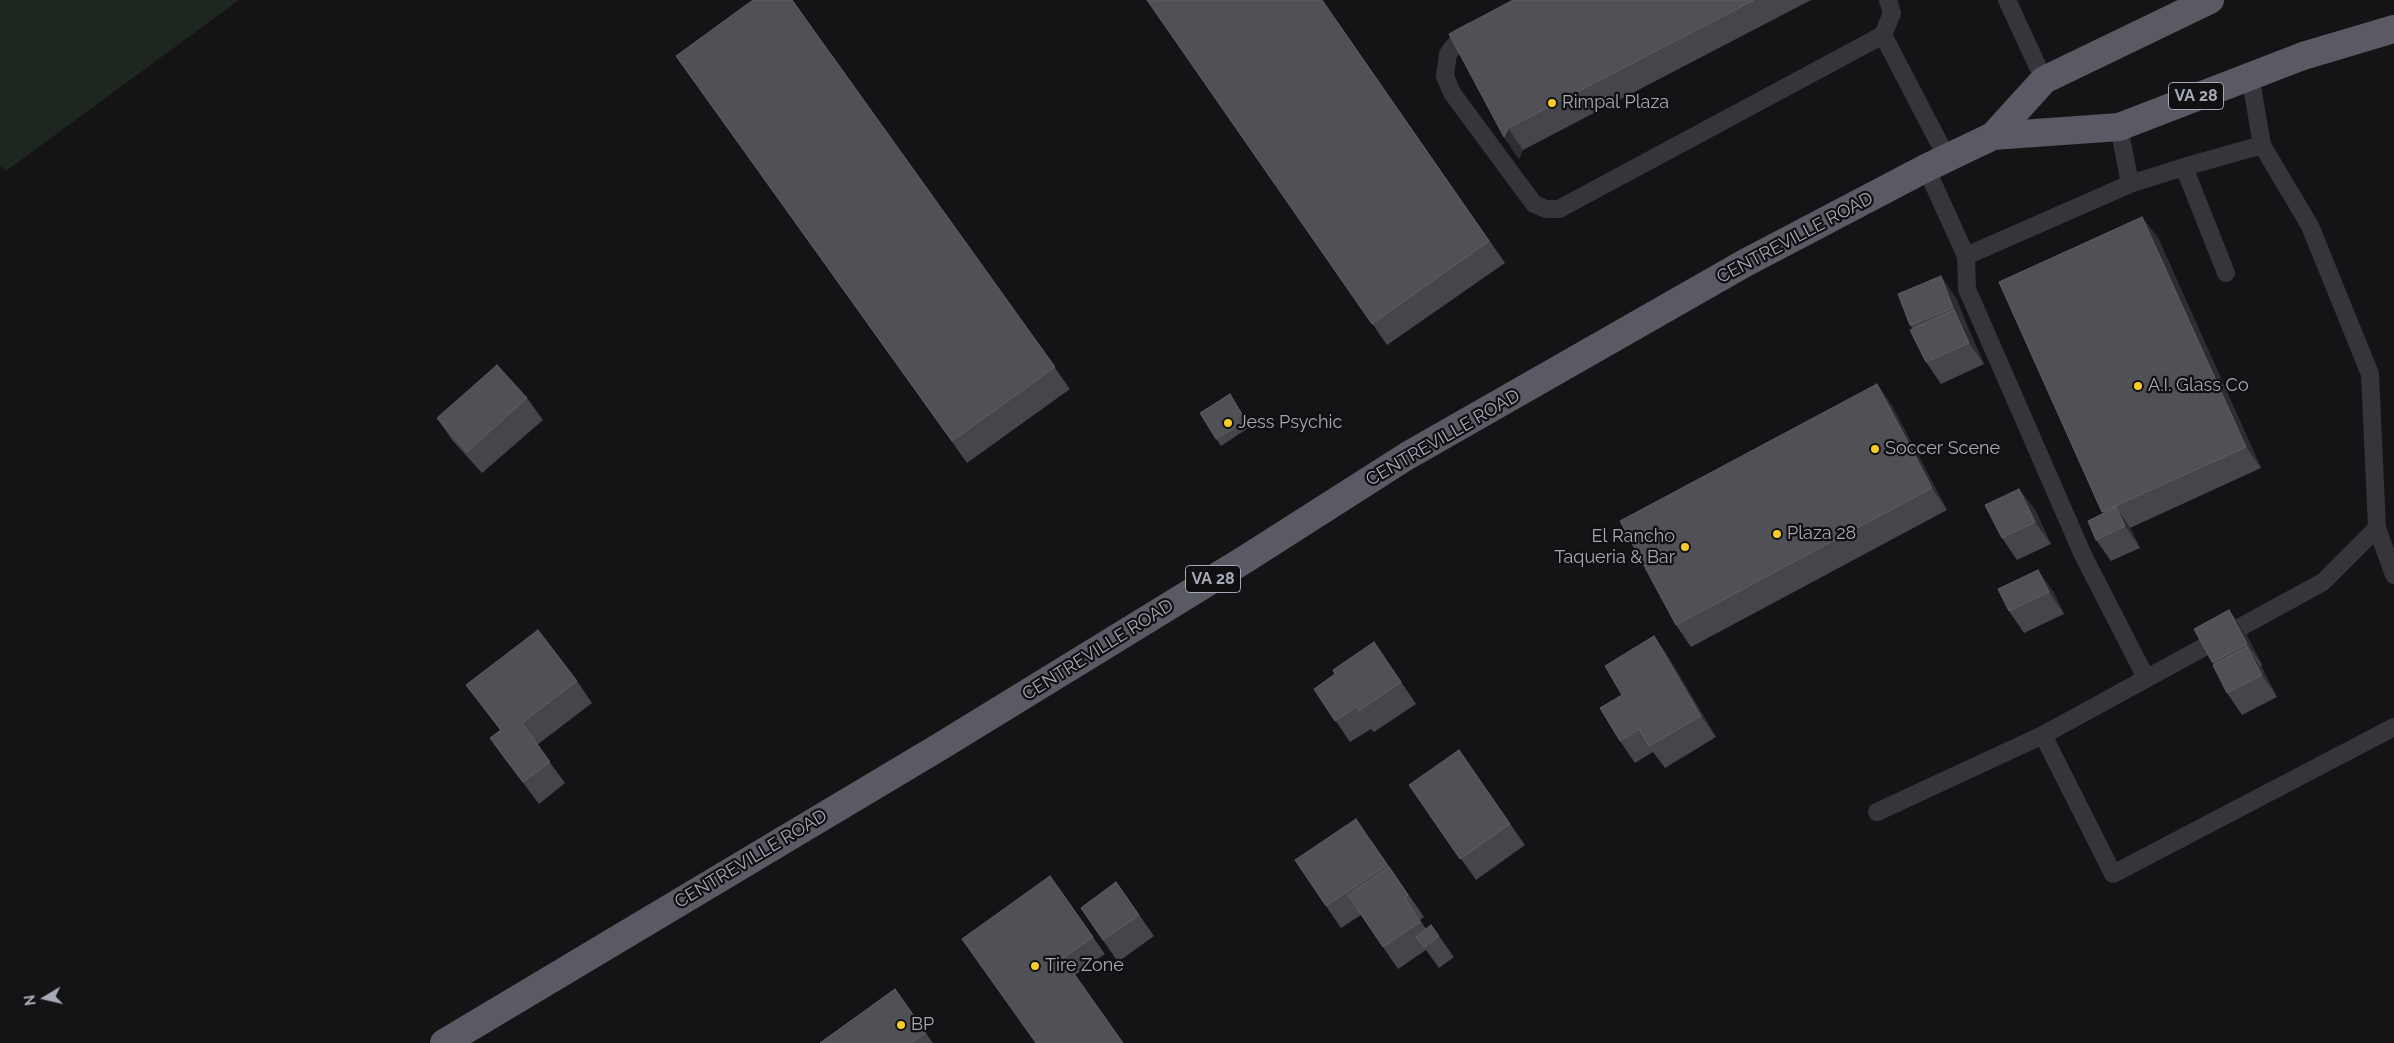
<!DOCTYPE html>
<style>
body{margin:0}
#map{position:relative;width:2394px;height:1043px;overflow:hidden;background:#141416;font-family:Raleway,sans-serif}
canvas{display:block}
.north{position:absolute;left:20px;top:973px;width:50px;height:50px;-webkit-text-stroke:4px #100f11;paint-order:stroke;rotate:261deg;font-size:14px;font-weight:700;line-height:20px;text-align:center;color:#a6a9b7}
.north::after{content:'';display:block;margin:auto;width:18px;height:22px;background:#a6a9b7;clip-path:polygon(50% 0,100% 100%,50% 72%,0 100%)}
</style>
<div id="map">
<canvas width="2394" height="1043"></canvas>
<div class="north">N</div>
</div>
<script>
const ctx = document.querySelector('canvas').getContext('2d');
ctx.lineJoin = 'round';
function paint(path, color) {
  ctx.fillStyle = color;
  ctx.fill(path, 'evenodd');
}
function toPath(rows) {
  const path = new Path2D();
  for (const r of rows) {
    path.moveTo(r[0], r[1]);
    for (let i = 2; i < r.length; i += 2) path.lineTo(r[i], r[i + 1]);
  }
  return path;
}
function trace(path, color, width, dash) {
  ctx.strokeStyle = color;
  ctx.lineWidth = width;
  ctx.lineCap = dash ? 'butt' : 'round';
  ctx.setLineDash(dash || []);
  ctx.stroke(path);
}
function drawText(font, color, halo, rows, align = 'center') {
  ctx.font = font + ' Raleway,sans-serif';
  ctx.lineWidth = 4.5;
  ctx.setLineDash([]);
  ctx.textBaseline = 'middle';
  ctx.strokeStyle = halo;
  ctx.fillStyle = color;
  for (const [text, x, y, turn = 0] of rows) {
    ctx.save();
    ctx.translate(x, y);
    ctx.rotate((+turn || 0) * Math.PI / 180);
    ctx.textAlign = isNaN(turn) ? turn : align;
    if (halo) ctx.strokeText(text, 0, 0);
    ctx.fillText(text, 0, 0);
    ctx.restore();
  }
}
const green = toPath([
 [0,0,239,0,6,171,0,166]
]);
const service = toPath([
 [2007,0,2044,80],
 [1472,31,1461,37,1448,54,1445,76,1452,93,1534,204,1546,209,1559,209,1883,35,1892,13,1888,0],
 [1883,35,1947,158],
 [2119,127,2130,184],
 [1926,168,1966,256,2130,184,2184,167],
 [1966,256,1967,289,2083,555,2146,678],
 [2226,273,2184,167,2262,145,2250,75],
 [2377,528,2394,575],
 [2043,735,2113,874,2394,727],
 [1877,812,2043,735,2323,582,2377,528,2370,374,2310,226,2262,145]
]);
const trunk = toPath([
 [1993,136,2044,80,2210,0],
 [444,1043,941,746,1244,560,1407,456,1745,263,1926,168,1993,136,2119,127,2303,56,2394,29]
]);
const wall = toPath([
 [792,0,1070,389,967,463,676,56],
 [1147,0,1322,0,1505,263,1387,345],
 [1513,0,1811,0,1523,150,1519,159,1504,137],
 [2142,217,2158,238,2261,468,2130,528,2140,548,2111,561,2096,540,2104,513,2102,512],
 [1956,298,1968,329,1984,364,1941,384,1926,362,1913,329,1910,325],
 [1877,384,1892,406,1947,510,1691,647,1676,625],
 [1230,394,1250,427,1221,446,1216,439],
 [527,398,543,420,482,473,452,440,437,418],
 [2019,489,2035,510,2051,544,2017,560,2002,538],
 [1998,589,2053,591,2064,614,2024,633,2009,611],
 [2229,610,2245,632,2262,665,2261,666,2277,697,2242,715,2227,693,2212,662],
 [1654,636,1669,658,1716,737,1665,768,1653,752,1635,763,1620,741,1622,695],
 [1374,642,1416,704,1374,732,1371,729,1350,742,1314,689,1335,674],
 [577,681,592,703,537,745,565,783,539,804,505,759,490,738,500,730,466,685],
 [1459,750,1525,845,1476,880,1409,785],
 [1371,840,1424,917,1420,920,1426,929,1431,925,1454,957,1439,968,1426,950,1398,969,1361,915,1341,928,1326,906],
 [1050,876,1105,954,1075,975,1036,1043],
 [1116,882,1154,936,1118,962,1081,908],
 [895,989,933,1043,820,1043]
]);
const shadedWall = toPath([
 [1508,128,1523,150,1519,159,1504,137],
 [2142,217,2158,238,2261,468,2246,447],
 [1941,276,1956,298,1969,329,1953,308],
 [1954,310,1970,331,1984,364,1969,343],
 [1877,384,1892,406,1947,510,1932,488],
 [2019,489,2035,510,2051,544,2035,522],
 [2116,507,2131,529,2140,548,2125,526],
 [2038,570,2053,591,2064,614,2049,592],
 [2229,610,2245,632,2262,665,2247,644],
 [1654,636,1669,658,1716,737,1701,716],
 [2247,647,2262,669,2277,697,2262,675]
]);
const building = toPath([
 [753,0,792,0,1055,367,952,441,676,56,753,0],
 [1147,0,1322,0,1489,241,1372,324,1147,0],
 [1513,0,1754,0,1508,128,1504,137,1449,34,1513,0],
 [2142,217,2246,447,2102,512,1999,282,2142,217],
 [1941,276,1953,308,1910,325,1898,294,1941,276],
 [1954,310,1969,343,1926,362,1910,330,1954,310],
 [497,365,527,398,467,452,437,418,497,365],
 [1877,384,1932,488,1676,625,1620,521,1877,384],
 [1230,394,1246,421,1216,439,1200,413,1230,394],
 [2019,489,2035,522,2002,538,1985,505,2019,489],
 [2116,507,2125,526,2096,540,2088,521,2116,507],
 [2038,570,2049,592,2009,611,1998,589,2038,570],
 [2229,610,2247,644,2212,662,2194,629,2229,610],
 [538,630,577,681,522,723,550,762,523,782,490,738,501,730,466,685,538,630],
 [1654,636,1701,716,1649,746,1639,729,1620,741,1600,708,1622,695,1605,666,1654,636],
 [1374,642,1401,682,1359,711,1356,707,1335,721,1314,689,1335,674,1333,670,1374,642],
 [2247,647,2262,675,2227,693,2213,665,2247,647],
 [1459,750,1510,824,1460,859,1409,785,1459,750],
 [1356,819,1387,865,1326,906,1295,860,1356,819],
 [1389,867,1408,895,1405,898,1420,922,1383,947,1348,895,1389,867],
 [1050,876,1093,937,1063,958,1123,1043,1036,1043,962,939,1050,876],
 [1116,882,1139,915,1103,940,1081,908,1116,882],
 [1431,925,1439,936,1424,947,1416,937,1431,925],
 [895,989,926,1033,911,1043,820,1043,895,989]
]);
const markers = [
 [1552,103,5,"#f8cb2a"],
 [2138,386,5,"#f8cb2a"],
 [1228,423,5,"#f8cb2a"],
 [1875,449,5,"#f8cb2a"],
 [1777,534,5,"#f8cb2a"],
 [1685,547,5,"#f8cb2a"],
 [1035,966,5,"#f8cb2a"],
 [901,1025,5,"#f8cb2a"]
];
const shields = [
 [2196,96,55],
 [1213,579,55]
];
const shieldNames = [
 ["VA 28",2196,96],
 ["VA 28",1213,579]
];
const poiNames = [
 ["Rimpal Plaza",1562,103],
 ["A.I. Glass Co",2148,386],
 ["Jess Psychic",1238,423],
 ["Soccer Scene",1885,449],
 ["Plaza 28",1787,534],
 ["El Rancho",1675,537,"right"],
 ["Taqueria & Bar",1675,558,"right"],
 ["Tire Zone",1045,966],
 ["BP",911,1025]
];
const streetNames = [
 ["CENTREVILLE ROAD",1795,238,-28],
 ["CENTREVILLE ROAD",1443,438,-30],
 ["CENTREVILLE ROAD",1098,650,-32],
 ["CENTREVILLE ROAD",751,859,-31]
];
paint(green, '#1e2620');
trace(service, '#35353b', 18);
trace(trunk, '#595a63', 28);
paint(wall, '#46454b');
paint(shadedWall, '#2e2d31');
paint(building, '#515057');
trace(building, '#5e5e66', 1);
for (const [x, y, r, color] of markers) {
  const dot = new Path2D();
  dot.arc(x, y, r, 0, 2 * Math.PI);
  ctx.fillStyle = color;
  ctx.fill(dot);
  trace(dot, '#100f11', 2);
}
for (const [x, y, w] of shields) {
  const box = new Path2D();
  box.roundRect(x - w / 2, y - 13.5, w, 27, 4);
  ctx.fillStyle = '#100f11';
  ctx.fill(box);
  trace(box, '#a6a9b7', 1);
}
drawText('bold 16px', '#a6a9b7', null, shieldNames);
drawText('18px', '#a6a9b7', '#100f11', poiNames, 'left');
drawText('18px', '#a6a9b7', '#100f11', streetNames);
</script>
